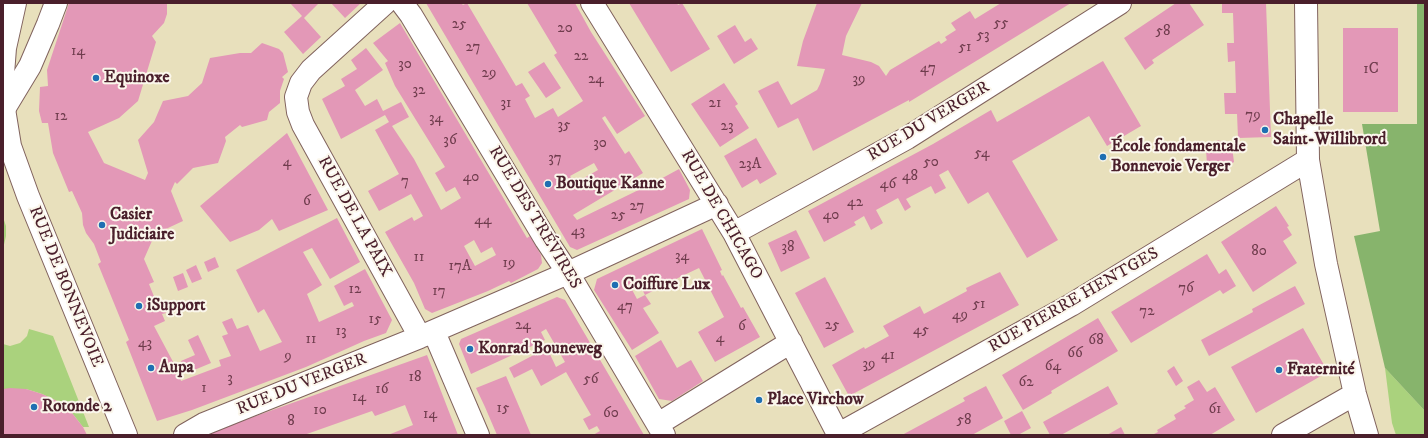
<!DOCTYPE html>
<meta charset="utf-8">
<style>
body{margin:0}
#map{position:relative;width:1428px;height:438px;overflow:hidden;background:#e8e0bc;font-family:"IM FELL DW Pica",serif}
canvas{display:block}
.frame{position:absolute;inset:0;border:4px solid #4a1f2b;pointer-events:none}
</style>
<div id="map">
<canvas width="1428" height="438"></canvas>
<div class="frame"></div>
</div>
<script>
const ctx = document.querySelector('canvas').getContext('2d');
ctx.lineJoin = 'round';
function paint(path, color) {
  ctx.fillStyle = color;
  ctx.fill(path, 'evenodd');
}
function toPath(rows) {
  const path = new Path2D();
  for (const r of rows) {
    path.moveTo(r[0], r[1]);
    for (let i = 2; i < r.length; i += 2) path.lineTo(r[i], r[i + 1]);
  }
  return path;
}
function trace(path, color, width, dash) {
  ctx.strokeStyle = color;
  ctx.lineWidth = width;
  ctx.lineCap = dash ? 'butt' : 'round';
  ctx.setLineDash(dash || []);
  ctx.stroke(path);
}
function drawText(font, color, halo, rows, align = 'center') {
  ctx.font = font + ' "IM FELL DW Pica",serif';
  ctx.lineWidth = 4;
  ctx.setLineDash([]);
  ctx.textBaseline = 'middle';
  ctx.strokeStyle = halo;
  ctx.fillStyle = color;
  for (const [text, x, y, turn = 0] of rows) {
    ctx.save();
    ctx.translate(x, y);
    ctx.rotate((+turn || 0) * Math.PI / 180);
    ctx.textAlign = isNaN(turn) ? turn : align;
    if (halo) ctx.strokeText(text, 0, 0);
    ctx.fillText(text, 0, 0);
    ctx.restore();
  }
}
const green = toPath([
 [3,217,6,226,6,236,3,249],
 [29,329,53,336,89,427,83,427,72,413,57,401,42,394,26,389,3,389,3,344,10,346,20,343,27,336],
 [1385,368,1425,411,1425,435,1396,435,1392,423]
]);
const forest = toPath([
 [1417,3,1425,3,1425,411,1385,368,1354,236,1380,231,1362,124,1417,124]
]);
const building = toPath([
 [69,3,167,3,167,14,164,23,152,36,156,42,138,101,119,118,88,132,104,163,145,180,148,173,138,140,154,122,163,101,188,96,202,83,210,58,240,53,251,53,262,43,279,49,283,53,288,72,282,77,284,79,280,91,280,103,269,112,267,120,242,127,240,125,225,137,226,141,218,163,193,168,177,184,175,182,171,191,183,221,155,234,144,259,154,282,149,284,155,299,160,297,166,313,162,314,165,321,154,326,179,373,181,381,221,366,219,360,231,356,222,336,228,334,222,322,232,318,237,329,248,325,260,351,282,342,264,309,258,313,236,270,337,218,360,262,330,279,312,248,303,252,322,285,307,294,319,322,354,306,352,302,344,306,334,286,365,269,392,320,386,333,364,341,306,367,192,410,157,421,126,342,129,340,98,264,101,262,94,244,86,233,83,225,82,213,72,191,69,192,53,153,48,123,42,123,39,111,40,87,48,86,47,70],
 [290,3,319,3,304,18,321,37,303,54,284,32,302,16],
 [331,3,361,3,345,18],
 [426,3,461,3,463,5,467,3,516,86,522,83,530,96,525,99,535,118,553,108,558,117,583,101,554,55,557,53,527,3,575,3,591,32,645,116,617,134,605,116,602,118,625,154,629,151,643,173,573,215,577,220,657,181,679,169,690,190,689,199,577,250,570,247],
 [594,163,598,170,575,183,570,176],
 [629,3,677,3,678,5,682,3,710,49,671,72],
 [817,3,862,3,846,36,842,55,871,62,879,66,886,76,890,70,939,41,941,44,947,40,945,37,956,30,951,23,970,11,975,19,1001,3,1071,3,909,102,909,100,813,151,798,118,778,128,758,91,778,81,791,105,817,90,820,84,825,69,797,66,803,41],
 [1176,3,1189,3,1204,25,1152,60,1154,63,1145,70,1124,38],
 [1222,3,1266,3,1271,137,1238,138,1237,114,1225,114,1224,93,1236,93,1235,61,1228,62,1227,43,1234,43,1233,13,1222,13],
 [400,23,527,238,530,236,541,255,542,263,538,269,511,283,509,281,488,291,432,313,425,309,414,283,385,232,412,217,414,221,423,216,411,194,379,211,368,191,399,174,375,130,389,122,385,115,341,139,322,99,345,86,341,79,357,69,351,60,366,48,383,70,355,90,365,106,377,99,383,111,401,102,409,117,392,126,414,159,441,210,461,198,455,187,446,192,435,173,445,167,395,86,385,63,388,61,373,43],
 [474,240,481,253,492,247,496,255,475,266,464,246],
 [735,25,745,42,751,38,758,49,734,64,717,36],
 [1343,28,1398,28,1398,112,1343,112],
 [1103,61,1141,126,1107,146,1089,116,1012,161,1058,240,1027,258,988,192,968,204,948,170,939,175,946,188,935,194,931,186,906,199,911,207,905,211,898,198,876,210,883,223,871,230,864,216,854,222,856,225,824,242,808,211,933,144,991,110,997,122],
 [544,62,561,88,546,98,528,72],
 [724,83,738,104,735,106,749,128,720,147,691,104],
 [287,133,328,210,279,231,272,219,259,230,230,242,200,206],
 [756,138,777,174,760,184,757,179,742,188,724,156],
 [1218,140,1232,147,1234,162,1221,171,1207,165,1206,149],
 [1276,206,1289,226,1287,227,1292,235,1283,241,1297,263,1253,292,1221,242],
 [702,229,722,270,720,271,722,276,723,275,741,308,743,307,760,337,715,362,698,332,724,317,699,268,680,277,645,295,638,281,629,284,637,299,645,295,651,304,643,308,659,333,632,350,594,290,597,279],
 [796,230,810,258,781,272,768,243],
 [1207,254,1219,274,1226,269,1236,286,1223,294,1220,290,1131,343,1111,312],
 [215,257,219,267,208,272,204,262],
 [196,265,202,279,192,283,186,270],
 [1000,272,1019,305,849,396,832,365,864,347,865,349,889,336,883,326,920,306,924,314,967,291,966,288],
 [183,273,188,287,178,291,173,277],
 [825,277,854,332,824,348,795,293],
 [1295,286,1305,304,1209,356,1201,340,1253,312,1252,309],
 [557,297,565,300,644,435,593,435,600,431,597,426,589,430,583,419,591,415,566,372,541,386,532,369,514,378,509,368,547,348,556,367,565,362,546,329,541,332,545,340,471,374,459,344,461,339],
 [1098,318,1118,351,1051,391,1052,393,1023,410,1002,375],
 [1303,328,1328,372,1256,413,1231,367],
 [198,335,211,363,187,373,181,361,195,355,188,340],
 [661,340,677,368,691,360,703,381,672,401,659,399,635,356],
 [427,355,458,435,388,435,413,425,405,405,375,416,372,411,304,435,209,435,208,433],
 [1174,366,1183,381,1176,386,1167,371],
 [506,376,521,411,531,435,497,435,485,407,476,388],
 [1199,380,1207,392,1215,387,1235,420,1210,435,1152,435,1158,432,1157,430,1176,419,1174,415,1186,408,1184,406,1194,400,1187,387],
 [986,386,1003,418,972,435,902,435,965,401,963,398],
 [1108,386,1118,404,1061,435,1050,435,1043,422],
 [10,388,26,389,42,394,57,401,72,413,83,427,87,435,3,435,3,389],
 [1022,411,1031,428,1018,435,1011,435,1004,421],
 [1121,427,1125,435,1107,435]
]);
const minor = toPath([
 [385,3,311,70,301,83,296,97,298,112,303,125,420,337,568,273,717,204],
 [402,3,411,15,546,240,568,273,664,435],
 [592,3,734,233,838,434],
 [1306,3,1308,160,1326,264,1355,394,1367,435],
 [4,109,30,66,48,24,56,3],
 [734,233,907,138,1120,3],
 [434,332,478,435],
 [658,424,791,342],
 [185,435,204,424,420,337],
 [837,435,1071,305,1308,160],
 [1283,435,1355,394]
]);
const major = toPath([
 [15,3,5,48,3,74,4,109,10,146,28,196,126,435]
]);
const markers = [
 [96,78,4,"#1f6fb2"],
 [1265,130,4,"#1f6fb2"],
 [1103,157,4,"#1f6fb2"],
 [548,184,4,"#1f6fb2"],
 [102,225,4,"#1f6fb2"],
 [615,285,4,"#1f6fb2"],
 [139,306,4,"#1f6fb2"],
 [470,349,4,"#1f6fb2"],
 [151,368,4,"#1f6fb2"],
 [1279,370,4,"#1f6fb2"],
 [759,400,4,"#1f6fb2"],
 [34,407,4,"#1f6fb2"]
];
const numberNames = [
 ["55",1001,24],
 ["25",459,25],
 ["20",565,29],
 ["58",1163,32],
 ["53",983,36],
 ["27",473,48],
 ["51",965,48],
 ["14",78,52],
 ["22",581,57],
 ["30",405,65],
 ["47",928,69],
 ["1C",1371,70],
 ["29",489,74],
 ["24",596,80],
 ["39",859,80],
 ["32",419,91],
 ["31",506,104],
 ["21",715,104],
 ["79",1253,116],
 ["12",61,117],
 ["34",436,119],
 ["35",564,126],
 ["23",727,127],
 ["36",450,141],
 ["30",600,144],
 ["54",982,154],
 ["37",555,159],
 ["4",287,163],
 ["50",931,163],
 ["23A",750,165],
 ["48",910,177],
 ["40",471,178],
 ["7",405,182],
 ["46",888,185],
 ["6",307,202],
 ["42",855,203],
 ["27",637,207],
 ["25",618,216],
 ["40",831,216],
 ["44",483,221],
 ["43",578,232],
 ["38",788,248],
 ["80",1259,252],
 ["34",682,257],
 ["11",419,258],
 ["19",509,264],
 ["17A",460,267],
 ["76",1186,289],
 ["12",355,290],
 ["17",439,292],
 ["51",979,305],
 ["47",625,307],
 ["72",1147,312],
 ["49",960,316],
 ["15",375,320],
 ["24",523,326],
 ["25",832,326],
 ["6",742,327],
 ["45",921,331],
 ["13",341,332],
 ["4",720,339],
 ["11",311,340],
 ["68",1096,341],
 ["43",145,344],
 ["66",1075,354],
 ["41",888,356],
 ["9",288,357],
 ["39",869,365],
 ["64",1053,367],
 ["18",415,378],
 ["3",230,379],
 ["56",591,380],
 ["62",1026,383],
 ["1",204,389],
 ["16",382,390],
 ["14",359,398],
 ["15",503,409],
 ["61",1215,410],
 ["10",320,411],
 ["60",611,414],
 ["14",430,415],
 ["58",964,421],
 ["8",291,422]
];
const poiNames = [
 ["Equinoxe",104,78],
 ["Chapelle",1273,120],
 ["Saint-Willibrord",1273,140],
 ["École fondamentale",1111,147],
 ["Bonnevoie Verger",1111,167],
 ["Boutique Kanne",556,184],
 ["Casier",110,215],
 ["Judiciaire",110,235],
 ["Coiffure Lux",623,285],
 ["iSupport",147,306],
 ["Konrad Bouneweg",478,349],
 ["Aupa",159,368],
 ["Fraternité",1287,370],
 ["Place Virchow",767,400],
 ["Rotonde 2",42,407]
];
const streetNames = [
 ["RUE DU VERGER",929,122,-31],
 ["RUE DE CHICAGO",721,215,60],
 ["RUE DE LA PAIX",354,217,61],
 ["RUE DES TRÉVIRES",534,218,59],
 ["RUE DE BONNEVOIE",65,287,68],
 ["RUE PIERRE HENTGES",1074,301,-30],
 ["RUE DU VERGER",302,385,-22]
];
paint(green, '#aad27d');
paint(forest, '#87b46c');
paint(building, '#e398b7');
trace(minor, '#81635e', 24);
trace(major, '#81635e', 24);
trace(minor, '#fff', 22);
trace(major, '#fff', 22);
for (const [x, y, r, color] of markers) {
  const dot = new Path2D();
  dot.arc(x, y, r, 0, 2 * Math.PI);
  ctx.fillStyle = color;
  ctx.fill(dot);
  trace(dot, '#fbf7ec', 1.5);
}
drawText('15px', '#703d4e', null, numberNames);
drawText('bold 17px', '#4a1f2b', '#fbf7ec', poiNames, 'left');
drawText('17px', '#4a1f2b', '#fbf7ec', streetNames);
</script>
